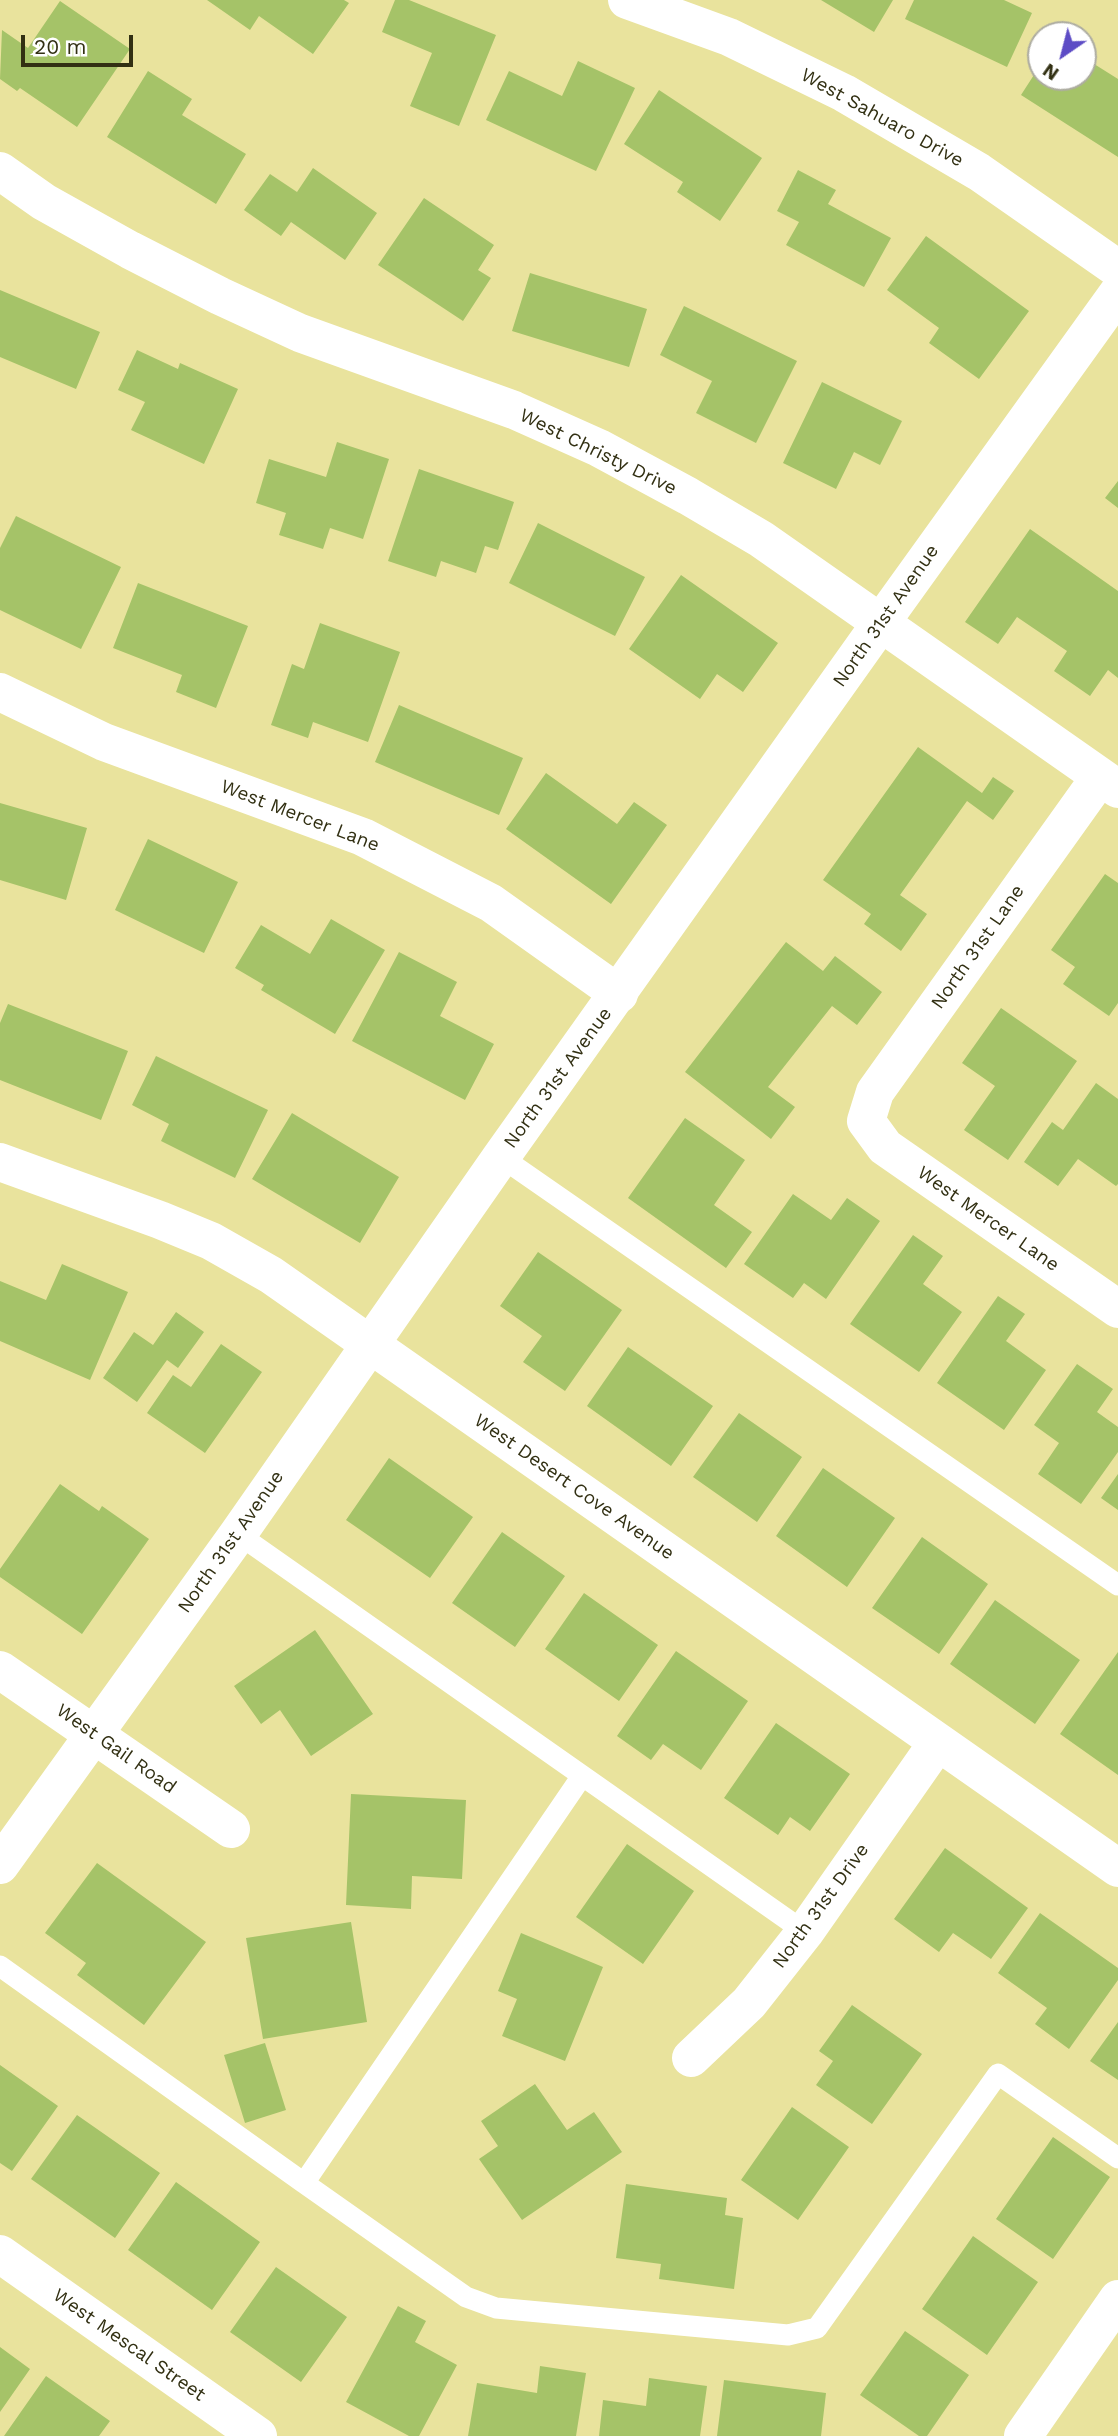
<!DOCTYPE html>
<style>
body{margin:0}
#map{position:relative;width:1118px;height:2436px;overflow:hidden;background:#e9e39d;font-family:"Work Sans",sans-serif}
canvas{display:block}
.north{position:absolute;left:1027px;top:21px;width:70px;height:70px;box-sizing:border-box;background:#fff;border:2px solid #adaca1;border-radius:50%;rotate:215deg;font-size:19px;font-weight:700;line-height:28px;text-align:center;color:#323013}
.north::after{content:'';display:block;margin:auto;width:24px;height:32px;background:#5d4cc5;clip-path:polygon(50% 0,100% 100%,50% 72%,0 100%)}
.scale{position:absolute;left:21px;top:35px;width:112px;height:32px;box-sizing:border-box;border:4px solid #323013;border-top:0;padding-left:9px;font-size:21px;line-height:24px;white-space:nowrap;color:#323013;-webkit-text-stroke:5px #fff;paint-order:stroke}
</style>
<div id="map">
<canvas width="1118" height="2436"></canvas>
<div class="north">N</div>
<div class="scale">20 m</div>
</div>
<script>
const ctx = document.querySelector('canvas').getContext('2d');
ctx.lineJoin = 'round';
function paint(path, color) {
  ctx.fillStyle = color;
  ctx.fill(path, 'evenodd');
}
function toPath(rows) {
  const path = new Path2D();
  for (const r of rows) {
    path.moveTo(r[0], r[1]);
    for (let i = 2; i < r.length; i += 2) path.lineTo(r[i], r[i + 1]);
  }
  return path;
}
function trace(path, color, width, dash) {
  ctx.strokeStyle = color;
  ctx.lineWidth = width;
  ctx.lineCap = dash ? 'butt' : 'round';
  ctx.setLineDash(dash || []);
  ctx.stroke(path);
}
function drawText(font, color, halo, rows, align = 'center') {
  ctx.font = font + ' "Work Sans",sans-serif';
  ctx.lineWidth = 7;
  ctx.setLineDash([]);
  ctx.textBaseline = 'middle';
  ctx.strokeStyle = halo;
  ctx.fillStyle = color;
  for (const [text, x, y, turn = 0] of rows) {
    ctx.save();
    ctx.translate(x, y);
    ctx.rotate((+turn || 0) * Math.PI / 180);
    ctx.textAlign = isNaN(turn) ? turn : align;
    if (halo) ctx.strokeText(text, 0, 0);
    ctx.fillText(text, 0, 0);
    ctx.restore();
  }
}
const building = toPath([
 [207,0,344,0,349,3,313,54,259,16,250,30],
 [395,0,409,0,496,35,459,126,410,106,432,53,382,32],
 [821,0,893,0,874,32],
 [914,0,1004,0,1032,13,1007,67,905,19],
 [60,1,130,49,77,127,20,88,17,91,0,79,2,30,28,48],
 [1083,57,1118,79,1118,157,1021,95,1041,64,1041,77,1083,77],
 [578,61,635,88,596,171,486,120,509,71,562,96],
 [148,71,192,99,182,115,246,154,216,204,107,137],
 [659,90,762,158,720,221,677,192,683,182,624,144],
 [313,168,377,213,345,260,291,222,281,236,244,210,270,174,297,192],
 [798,170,836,190,828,204,891,238,864,287,786,245,799,222,777,211],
 [424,198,494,245,478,270,491,278,463,321,378,265],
 [926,236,1029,311,979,379,929,343,939,328,887,290],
 [530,273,647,309,629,367,512,331],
 [0,290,100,332,76,389,0,357],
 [684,306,797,361,756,443,696,413,712,381,660,355],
 [137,350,178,369,180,363,238,389,204,464,131,430,145,402,118,390],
 [822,382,902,421,880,465,854,452,836,489,783,463],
 [337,442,389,459,363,539,330,528,323,549,279,535,286,513,256,503,269,459,326,477],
 [419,469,514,502,498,550,485,546,476,573,441,561,436,577,388,561],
 [1118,481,1118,508,1105,498],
 [16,516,121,567,81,649,0,610,0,548],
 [538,523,645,577,615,636,509,583],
 [1030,529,1118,591,1118,678,1108,670,1090,696,1054,671,1067,651,1017,617,998,644,965,622],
 [681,575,778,643,743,692,717,674,700,699,629,649],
 [138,583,248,626,216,708,176,692,182,675,113,648],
 [320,623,400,652,368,742,313,722,308,738,271,725,292,664,304,669],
 [399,705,523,758,499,815,375,762],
 [918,747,982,793,993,777,1014,791,993,820,967,801,900,895,927,914,901,951,864,924,871,914,823,880],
 [546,773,617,824,634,802,667,825,611,904,506,829],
 [0,803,87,828,66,900,0,880],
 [148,839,238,882,204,953,115,910],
 [1105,874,1118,883,1118,1003,1109,1016,1063,984,1075,967,1051,950],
 [331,919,385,950,335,1034,261,990,264,985,235,968,261,925,310,954],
 [786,942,823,971,835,956,882,992,857,1025,832,1006,768,1087,795,1107,771,1139,685,1072],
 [399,952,457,982,440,1016,494,1044,465,1100,352,1041],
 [8,1004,128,1051,101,1120,0,1080,0,1023],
 [1001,1008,1077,1061,1008,1160,964,1130,995,1086,962,1063],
 [156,1056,268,1110,235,1178,161,1141,169,1124,132,1105],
 [1096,1083,1118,1099,1118,1184,1116,1186,1078,1159,1058,1186,1024,1162,1052,1122,1063,1130],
 [292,1113,399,1177,360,1243,252,1179],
 [685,1118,745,1160,714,1205,752,1232,726,1268,628,1198],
 [793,1194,831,1220,847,1198,880,1221,826,1299,804,1283,793,1298,744,1264],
 [913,1235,943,1256,923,1284,962,1312,919,1372,850,1324],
 [538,1252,622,1310,565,1391,523,1362,542,1336,500,1306],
 [62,1264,128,1292,90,1380,0,1341,0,1281,46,1300],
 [998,1296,1025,1314,1006,1341,1046,1370,1004,1430,937,1383],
 [176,1312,204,1332,178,1368,167,1360,137,1402,103,1378,134,1332,153,1345],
 [221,1344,262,1372,205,1453,147,1413,173,1375,191,1387],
 [628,1347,713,1406,671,1466,587,1406],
 [1077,1364,1113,1389,1097,1412,1118,1427,1118,1452,1081,1504,1038,1474,1059,1443,1034,1425],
 [739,1413,802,1457,757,1522,693,1477],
 [389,1458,473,1517,430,1578,346,1520],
 [823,1468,895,1518,847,1587,776,1536],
 [1118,1474,1118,1510,1101,1498],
 [60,1484,99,1511,102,1506,149,1539,82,1634,0,1577,0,1569],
 [502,1532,565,1576,515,1647,452,1603],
 [922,1537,988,1584,939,1654,872,1608],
 [584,1593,658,1645,619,1701,545,1649],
 [995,1600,1080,1660,1035,1724,950,1664],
 [315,1630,373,1714,311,1756,280,1710,261,1724,234,1686],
 [676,1651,748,1701,701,1770,663,1744,651,1760,617,1736],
 [1118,1652,1118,1775,1060,1734],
 [776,1723,850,1774,810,1831,790,1817,778,1835,724,1798],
 [351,1794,466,1800,462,1879,412,1876,411,1909,346,1905],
 [627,1844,694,1891,643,1964,576,1917],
 [945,1848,1028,1908,991,1959,953,1933,939,1952,894,1919],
 [97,1863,206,1942,144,2025,77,1975,86,1963,45,1933],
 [1040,1913,1118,1968,1118,1980,1069,2049,1035,2024,1047,2008,998,1973],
 [351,1922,367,2022,263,2039,246,1938],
 [521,1933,603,1967,565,2061,502,2036,517,1999,498,1991],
 [852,2005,922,2054,872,2124,816,2085,833,2061,819,2051],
 [1118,2022,1118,2080,1090,2061],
 [265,2043,286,2110,245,2123,224,2055],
 [0,2065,58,2106,12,2171,0,2163],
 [535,2084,567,2130,594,2112,622,2152,522,2220,479,2159,498,2146,481,2121],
 [792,2107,849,2147,798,2220,741,2180],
 [77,2115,160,2173,115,2238,31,2179],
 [1053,2137,1110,2177,1053,2259,996,2219],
 [176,2182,260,2242,212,2310,128,2250],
 [626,2184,727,2198,725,2215,743,2218,734,2289,659,2279,661,2264,616,2258],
 [973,2236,1038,2282,987,2355,922,2309],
 [276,2267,347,2317,301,2382,230,2332],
 [398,2306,426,2321,415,2342,457,2365,419,2436,409,2436,346,2402],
 [905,2331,969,2375,927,2436,919,2436,860,2395],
 [0,2347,30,2369,0,2412],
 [540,2366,586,2373,576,2436,468,2436,477,2383,537,2393],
 [46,2376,110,2421,99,2436,4,2436],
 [649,2378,707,2386,700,2436,599,2436,603,2400,646,2406],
 [724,2380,826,2393,821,2436,717,2436]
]);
const lane = toPath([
 [501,1157,1118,1585],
 [238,1534,805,1932],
 [582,1776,304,2183,466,2297,496,2308,788,2335,817,2328,998,2074,1118,2158],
 [0,1966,304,2183]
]);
const street = toPath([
 [627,0,729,37,844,93,979,172,1118,269],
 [0,171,44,202,130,250,220,296,300,333,514,410,599,448,688,496,761,539,1118,789],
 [0,692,104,742,363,837,491,903,619,994],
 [1100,777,875,1092,866,1121,885,1147,1118,1309],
 [0,1162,160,1220,211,1241,271,1275,1118,1868],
 [0,1670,231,1829],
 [691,2058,749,2003,805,1932,938,1742],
 [0,2254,258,2436],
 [1023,2436,1118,2299]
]);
const secondary = toPath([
 [0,1865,238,1534,501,1157,880,624,1118,293]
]);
const streetNames = [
 ["West Sahuaro Drive",882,118,29],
 ["West Christy Drive",598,452,26],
 ["North 31st Avenue",886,616,-55],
 ["West Mercer Lane",300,816,21],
 ["North 31st Lane",978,947,-55],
 ["North 31st Avenue",558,1078,-54],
 ["West Mercer Lane",988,1219,35],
 ["West Desert Cove Avenue",574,1487,35],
 ["North 31st Avenue",231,1542,-55],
 ["West Gail Road",116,1749,35],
 ["North 31st Drive",821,1906,-54],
 ["West Mescal Street",129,2345,35]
];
paint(building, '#a5c368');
trace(lane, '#fff', 21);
trace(street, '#fff', 38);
trace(secondary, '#fff', 38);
drawText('19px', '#323013', '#fff', streetNames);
</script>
